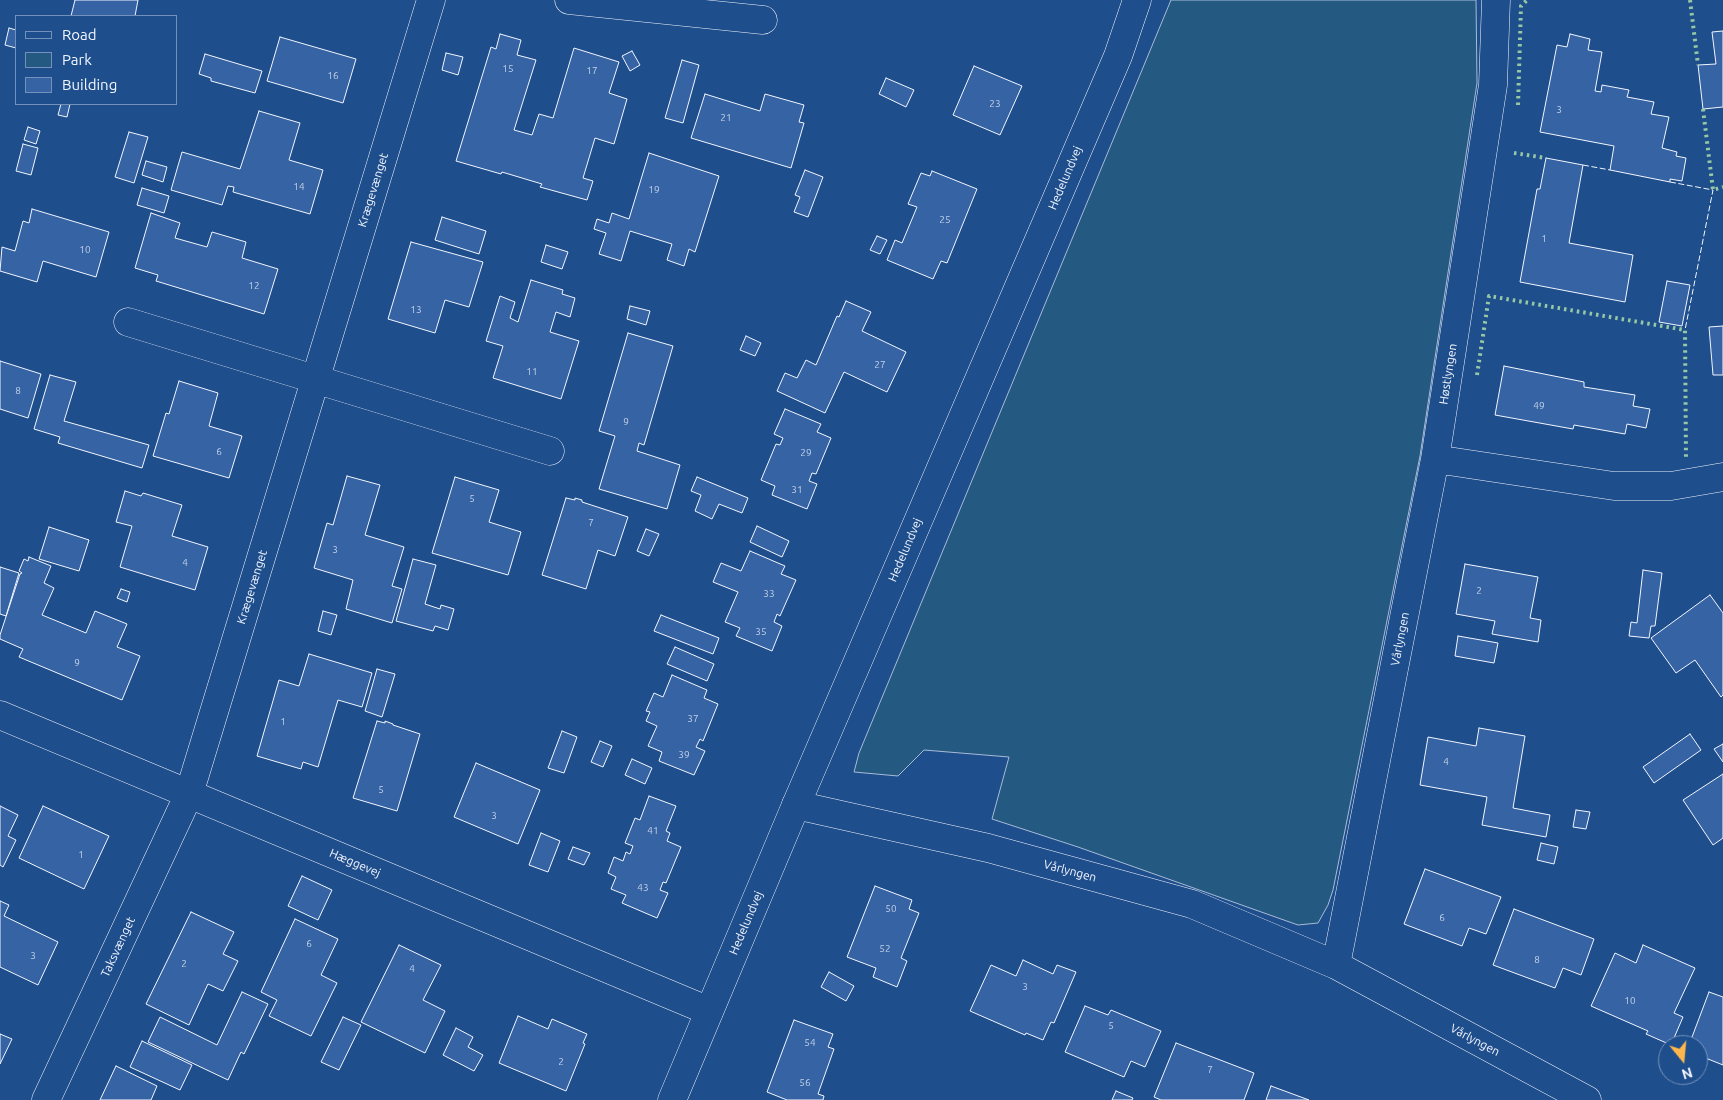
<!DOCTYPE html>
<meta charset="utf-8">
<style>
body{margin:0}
#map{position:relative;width:1723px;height:1100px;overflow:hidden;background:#1f4e8c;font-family:Ubuntu,sans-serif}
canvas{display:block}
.legend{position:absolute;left:15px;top:15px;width:162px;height:90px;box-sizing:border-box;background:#1f4e8c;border:1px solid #7391ba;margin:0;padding:6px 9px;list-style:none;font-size:15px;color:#f2f6ff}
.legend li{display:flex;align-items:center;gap:10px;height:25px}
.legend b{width:25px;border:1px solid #7391ba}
.north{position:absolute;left:1658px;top:1035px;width:50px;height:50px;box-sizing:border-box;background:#1f4e8c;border:1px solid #7391ba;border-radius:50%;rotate:163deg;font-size:14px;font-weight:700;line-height:20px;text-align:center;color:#f2f6ff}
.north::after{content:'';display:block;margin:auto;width:18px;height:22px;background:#ffb74d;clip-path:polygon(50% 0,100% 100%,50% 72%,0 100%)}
</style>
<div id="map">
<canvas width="1723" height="1100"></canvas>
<ul class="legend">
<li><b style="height:6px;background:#1f4e8c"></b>Road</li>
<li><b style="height:14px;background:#245a82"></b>Park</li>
<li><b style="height:14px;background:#3563a3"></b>Building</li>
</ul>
<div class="north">N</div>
</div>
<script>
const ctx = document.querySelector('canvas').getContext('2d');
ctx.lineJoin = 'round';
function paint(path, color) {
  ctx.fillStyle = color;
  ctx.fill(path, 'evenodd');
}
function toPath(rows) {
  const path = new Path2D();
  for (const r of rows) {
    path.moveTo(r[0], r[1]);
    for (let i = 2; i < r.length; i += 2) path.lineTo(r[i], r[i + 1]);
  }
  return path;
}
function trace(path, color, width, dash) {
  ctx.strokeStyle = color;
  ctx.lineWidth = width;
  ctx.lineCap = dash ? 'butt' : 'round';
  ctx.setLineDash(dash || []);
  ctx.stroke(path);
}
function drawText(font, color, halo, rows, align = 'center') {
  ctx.font = font + ' Ubuntu,sans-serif';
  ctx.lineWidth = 4;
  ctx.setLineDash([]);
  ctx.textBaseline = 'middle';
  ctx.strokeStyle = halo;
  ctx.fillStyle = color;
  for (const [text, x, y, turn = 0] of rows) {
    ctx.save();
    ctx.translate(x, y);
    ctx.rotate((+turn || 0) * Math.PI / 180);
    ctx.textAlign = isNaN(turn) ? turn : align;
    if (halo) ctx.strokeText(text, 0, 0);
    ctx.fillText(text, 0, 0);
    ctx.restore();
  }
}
const green = toPath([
 [1171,0,1476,0,1477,83,1420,456,1333,890,1328,905,1318,923,1298,925,1078,847,992,819,1009,757,924,750,898,776,854,772,859,753,1171,0]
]);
const building = toPath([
 [75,0,138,0,135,16,71,16,75,0],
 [9,28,16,30,16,48,5,45,9,28],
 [1723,31,1723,107,1703,109,1698,65,1716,64,1712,32,1723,31],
 [500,34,521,40,517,55,536,60,514,130,532,135,539,114,553,118,574,48,619,62,609,93,627,99,614,144,595,138,583,178,593,181,587,200,540,187,542,184,502,172,501,174,456,161,491,47,496,49,500,34],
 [1570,34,1590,39,1588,50,1602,52,1595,91,1601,92,1602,85,1629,90,1627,97,1654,102,1651,114,1669,117,1662,148,1677,152,1676,156,1686,158,1682,181,1670,179,1670,182,1610,170,1614,146,1540,132,1557,45,1567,47,1570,34],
 [280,37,356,59,343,103,267,81,280,37],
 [632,51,640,65,630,71,622,56,632,51],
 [446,53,463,57,458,75,442,70,446,53],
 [205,54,262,71,255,93,211,81,211,78,199,74,205,54],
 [682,60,699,65,683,123,665,118,682,60],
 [974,66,1022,86,1000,135,953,115,974,66],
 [886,78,914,90,906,107,879,94,886,78],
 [705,94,760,111,765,94,804,105,799,122,804,123,791,168,691,138,705,94],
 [61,104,70,104,67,117,58,115,61,104],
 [259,111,300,123,289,160,323,170,310,214,233,192,234,187,228,186,222,205,171,190,182,152,240,169,259,111],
 [28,127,40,131,36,144,24,140,28,127],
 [129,132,148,137,134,183,115,177,129,132],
 [23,144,38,148,31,175,16,171,23,144],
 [649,153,719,176,695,252,689,249,684,266,667,260,672,244,630,231,621,261,599,254,606,233,594,229,597,219,609,223,612,213,629,219,649,153],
 [1546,158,1583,165,1569,243,1633,255,1625,302,1520,282,1537,189,1540,189,1546,158],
 [146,161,167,167,163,182,142,175,146,161],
 [805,170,823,177,808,217,794,212,800,197,795,195,805,170],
 [932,171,977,189,947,263,941,261,933,279,887,260,895,240,902,243,917,207,908,204,921,173,930,176,932,171],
 [142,188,169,196,164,213,137,205,142,188],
 [32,209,109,232,96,277,43,261,37,282,0,271,2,247,15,251,23,221,29,223,32,209],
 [151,213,180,223,175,238,207,247,212,232,246,242,242,258,278,269,264,314,156,281,158,275,135,268,151,213],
 [442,217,486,231,479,254,435,240,442,217],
 [877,236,887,240,880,254,870,250,877,236],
 [411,242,483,262,469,307,445,300,435,333,388,319,411,242],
 [546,245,568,252,562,269,541,262,546,245],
 [531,280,563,290,562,294,575,298,570,317,556,312,550,332,579,341,561,399,493,378,503,346,486,341,500,296,515,302,510,318,518,322,531,280],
 [1667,281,1690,285,1682,326,1659,322,1667,281],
 [846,301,871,312,862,331,906,352,887,392,844,372,825,413,777,391,785,373,797,378,806,360,816,365,837,316,839,317,846,301],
 [630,306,650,311,646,325,627,319,630,306],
 [1723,326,1723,375,1713,375,1709,327,1723,326],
 [628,333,673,346,644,445,639,443,637,451,680,465,667,509,599,489,615,436,599,431,628,333],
 [746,336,761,343,755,356,740,350,746,336],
 [0,361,41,374,28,418,0,409,0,361],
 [1504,366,1584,382,1584,387,1635,395,1633,406,1650,409,1646,428,1627,424,1625,434,1574,425,1573,429,1495,415,1504,366],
 [50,375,76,382,64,421,149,445,142,468,58,443,60,437,34,429,50,375],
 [179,381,218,393,209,426,242,436,229,478,153,456,166,413,169,414,179,381],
 [785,409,821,424,817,432,831,438,816,474,812,473,809,481,817,484,807,509,772,495,775,486,761,480,776,444,780,445,783,438,774,434,785,409],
 [347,476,380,485,365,535,404,547,392,586,402,589,392,623,346,609,353,580,314,568,327,523,333,525,347,476],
 [455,477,499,490,489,522,521,532,508,575,432,553,455,477],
 [697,477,748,498,742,513,719,504,712,519,695,511,701,495,691,491,697,477],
 [125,491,141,496,143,493,182,505,172,536,208,547,195,590,120,567,132,526,116,522,125,491],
 [566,498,575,500,575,498,582,500,582,502,628,517,615,556,598,550,586,589,542,575,566,498],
 [757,526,789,541,782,557,750,542,757,526],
 [49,527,89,540,79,571,39,559,49,527],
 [646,529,659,534,649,556,637,551,646,529],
 [750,551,785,566,781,574,796,580,780,616,777,614,774,622,782,626,772,651,736,636,740,628,725,622,738,592,713,582,721,563,741,571,750,551],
 [29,557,51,566,44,583,54,588,42,615,86,633,95,611,127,624,117,647,140,656,122,700,19,657,23,649,0,639,0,635,20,574,22,573,19,571,24,559,28,561,29,557],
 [413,559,436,565,425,604,440,609,441,605,454,609,448,630,435,626,433,631,396,621,413,559],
 [1465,564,1538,577,1530,618,1541,620,1538,642,1492,634,1495,621,1456,614,1465,564],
 [0,567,19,573,6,616,0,614,0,567],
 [1643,570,1662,573,1655,626,1651,626,1649,638,1629,636,1631,622,1637,623,1643,570],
 [121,589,130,592,127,602,117,598,121,589],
 [1710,595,1723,613,1723,695,1721,697,1695,660,1676,673,1651,638,1710,595],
 [323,611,337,615,331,635,318,631,323,611],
 [661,615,719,638,713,654,654,631,661,615],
 [1458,636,1498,643,1494,663,1455,656,1458,636],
 [675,647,714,664,707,681,667,664,675,647],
 [309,654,372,673,362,707,338,700,318,767,303,762,301,769,257,756,279,680,299,686,309,654],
 [377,669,395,674,382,717,365,711,377,669],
 [672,675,707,690,704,698,718,704,703,741,700,739,696,747,705,751,694,775,659,761,662,752,648,746,657,726,646,721,650,712,646,711,654,693,663,697,672,675],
 [377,721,385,723,385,721,393,724,393,725,420,734,397,811,353,798,377,721],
 [1479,728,1525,736,1513,808,1550,815,1546,837,1482,825,1487,797,1420,785,1428,737,1476,746,1479,728],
 [562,731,577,737,564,773,548,768,562,731],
 [1690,734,1701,750,1654,783,1643,767,1690,734],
 [600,741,612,746,603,767,591,762,600,741],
 [1723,744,1723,762,1714,749,1723,744],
 [632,759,652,768,645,784,625,775,632,759],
 [476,763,540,790,518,844,454,817,476,763],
 [1723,774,1723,838,1713,845,1683,800,1723,774],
 [649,796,676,806,666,831,670,833,667,841,681,847,666,883,663,882,660,890,668,893,657,918,622,903,626,895,611,889,616,877,608,873,614,857,623,861,626,852,630,854,633,846,625,843,635,818,640,820,649,796],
 [0,806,18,815,8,836,16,840,3,867,0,865,0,806],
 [43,806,109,836,84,889,19,858,43,806],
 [1576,810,1590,812,1586,829,1573,827,1576,810],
 [541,833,560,841,548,872,529,865,541,833],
 [1541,843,1558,847,1554,864,1537,860,1541,843],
 [573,847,590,853,584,865,568,859,573,847],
 [1425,869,1501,897,1486,934,1469,928,1462,946,1404,924,1425,869],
 [302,876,332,890,318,920,288,906,302,876],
 [875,886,912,900,909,909,919,913,901,958,907,961,897,987,873,977,876,968,847,957,875,886],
 [0,901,9,905,4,916,58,942,38,985,0,967,0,901],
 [1514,909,1594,939,1581,975,1563,968,1555,988,1493,965,1514,909],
 [191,912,234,932,223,954,238,961,223,991,208,984,189,1025,146,1004,191,912],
 [295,919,338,939,321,975,337,983,311,1036,269,1016,277,1000,261,992,295,919],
 [399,945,441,965,423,1000,445,1011,425,1053,361,1022,399,945],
 [1643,945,1695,968,1674,1013,1683,1017,1671,1045,1646,1034,1648,1031,1591,1006,1615,953,1636,963,1643,945],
 [1023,960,1053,974,1057,965,1076,972,1054,1023,1051,1022,1043,1040,1026,1033,1025,1035,970,1011,991,965,1016,976,1023,960],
 [829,972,854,986,846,1001,821,987,829,972],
 [242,992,268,1004,244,1054,241,1052,228,1080,148,1042,160,1017,217,1045,242,992],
 [1709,992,1723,997,1723,1065,1698,1055,1698,1045,1689,1045,1709,992],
 [1085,1006,1108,1015,1111,1010,1161,1031,1145,1067,1131,1061,1124,1077,1065,1052,1085,1006],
 [518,1016,548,1029,552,1019,587,1034,583,1043,585,1044,566,1091,499,1063,518,1016],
 [343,1017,361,1025,339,1070,321,1062,343,1017],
 [794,1020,833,1034,828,1047,834,1049,818,1094,824,1096,823,1100,787,1100,767,1092,794,1020],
 [456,1028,473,1037,468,1047,483,1055,474,1071,443,1055,456,1028],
 [0,1034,12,1039,0,1064,0,1034],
 [142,1041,192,1065,180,1090,130,1067,142,1041],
 [1176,1043,1254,1073,1244,1100,1161,1100,1154,1097,1176,1043],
 [116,1066,157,1086,151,1100,100,1100,116,1066],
 [1271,1086,1309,1100,1266,1100,1271,1086],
 [1116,1091,1133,1098,1132,1100,1112,1100,1116,1091]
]);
const street = toPath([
 [569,0,763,20],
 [1496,0,1493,85,1435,459,1614,486,1671,486,1723,477],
 [128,322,550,451],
 [0,715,709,1011],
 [796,805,988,848,1192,904,1336,965,1587,1100],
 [1336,965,1435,459],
 [46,1100,189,794,431,0]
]);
const secondary = toPath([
 [672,1100,796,805,1118,56,1137,0]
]);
const hedge = toPath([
 [1690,0,1698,65],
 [1518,105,1521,6,1527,0],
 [1703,109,1713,190,1723,187],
 [1514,153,1546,158],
 [1477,375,1489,296,1685,330,1686,460]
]);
const fence = toPath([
 [1583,165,1610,170],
 [1670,182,1713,190,1685,330]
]);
const numberNames = [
 ["15",508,69],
 ["17",592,71],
 ["16",333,76],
 ["23",995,104],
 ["3",1559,110],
 ["21",726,118],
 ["14",299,187],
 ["19",654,190],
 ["25",945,220],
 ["1",1544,239],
 ["10",85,250],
 ["12",254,286],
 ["13",416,310],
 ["27",880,365],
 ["11",532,372],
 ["8",18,391],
 ["49",1539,406],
 ["9",626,422],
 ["6",219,452],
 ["29",806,453],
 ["31",797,490],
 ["5",472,499],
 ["7",591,523],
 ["3",335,550],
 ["4",185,563],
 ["2",1479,591],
 ["33",769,594],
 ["35",761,632],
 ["9",77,663],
 ["37",693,719],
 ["1",283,722],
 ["39",684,755],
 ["4",1446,762],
 ["5",381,790],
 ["3",494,816],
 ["41",653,831],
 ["1",81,855],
 ["43",643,888],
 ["50",891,909],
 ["6",1442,918],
 ["6",309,944],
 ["52",885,949],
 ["3",33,956],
 ["8",1537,960],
 ["2",184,964],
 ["4",412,969],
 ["3",1025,987],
 ["10",1630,1001],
 ["5",1111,1026],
 ["54",810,1043],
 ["2",561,1062],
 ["7",1210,1070],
 ["56",805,1083]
];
const streetNames = [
 ["Hedelundvej",1065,178,-67],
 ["Krægevænget",373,190,-73],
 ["Høstlyngen",1448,374,-81],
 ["Hedelundvej",905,550,-67],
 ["Krægevænget",252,587,-73],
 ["Vårlyngen",1400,639,-79],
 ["Hæggevej",355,863,23],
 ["Vårlyngen",1070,871,15],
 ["Hedelundvej",746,923,-67],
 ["Taksvænget",118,947,-65],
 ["Vårlyngen",1475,1040,28]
];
paint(green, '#245a82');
trace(green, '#a8bbd7', 1);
paint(building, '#3563a3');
trace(building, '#f2f6ff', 1);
trace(street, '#f2f6ff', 29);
trace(secondary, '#f2f6ff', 29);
trace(street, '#1f4e8c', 28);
trace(secondary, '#1f4e8c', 28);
trace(hedge, '#97c8a6', 4, [2.5, 4]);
trace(fence, '#f2f6ff', 1, [6, 2.5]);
drawText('10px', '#c3d1e8', null, numberNames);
drawText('12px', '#f2f6ff', '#1f4e8c', streetNames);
</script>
